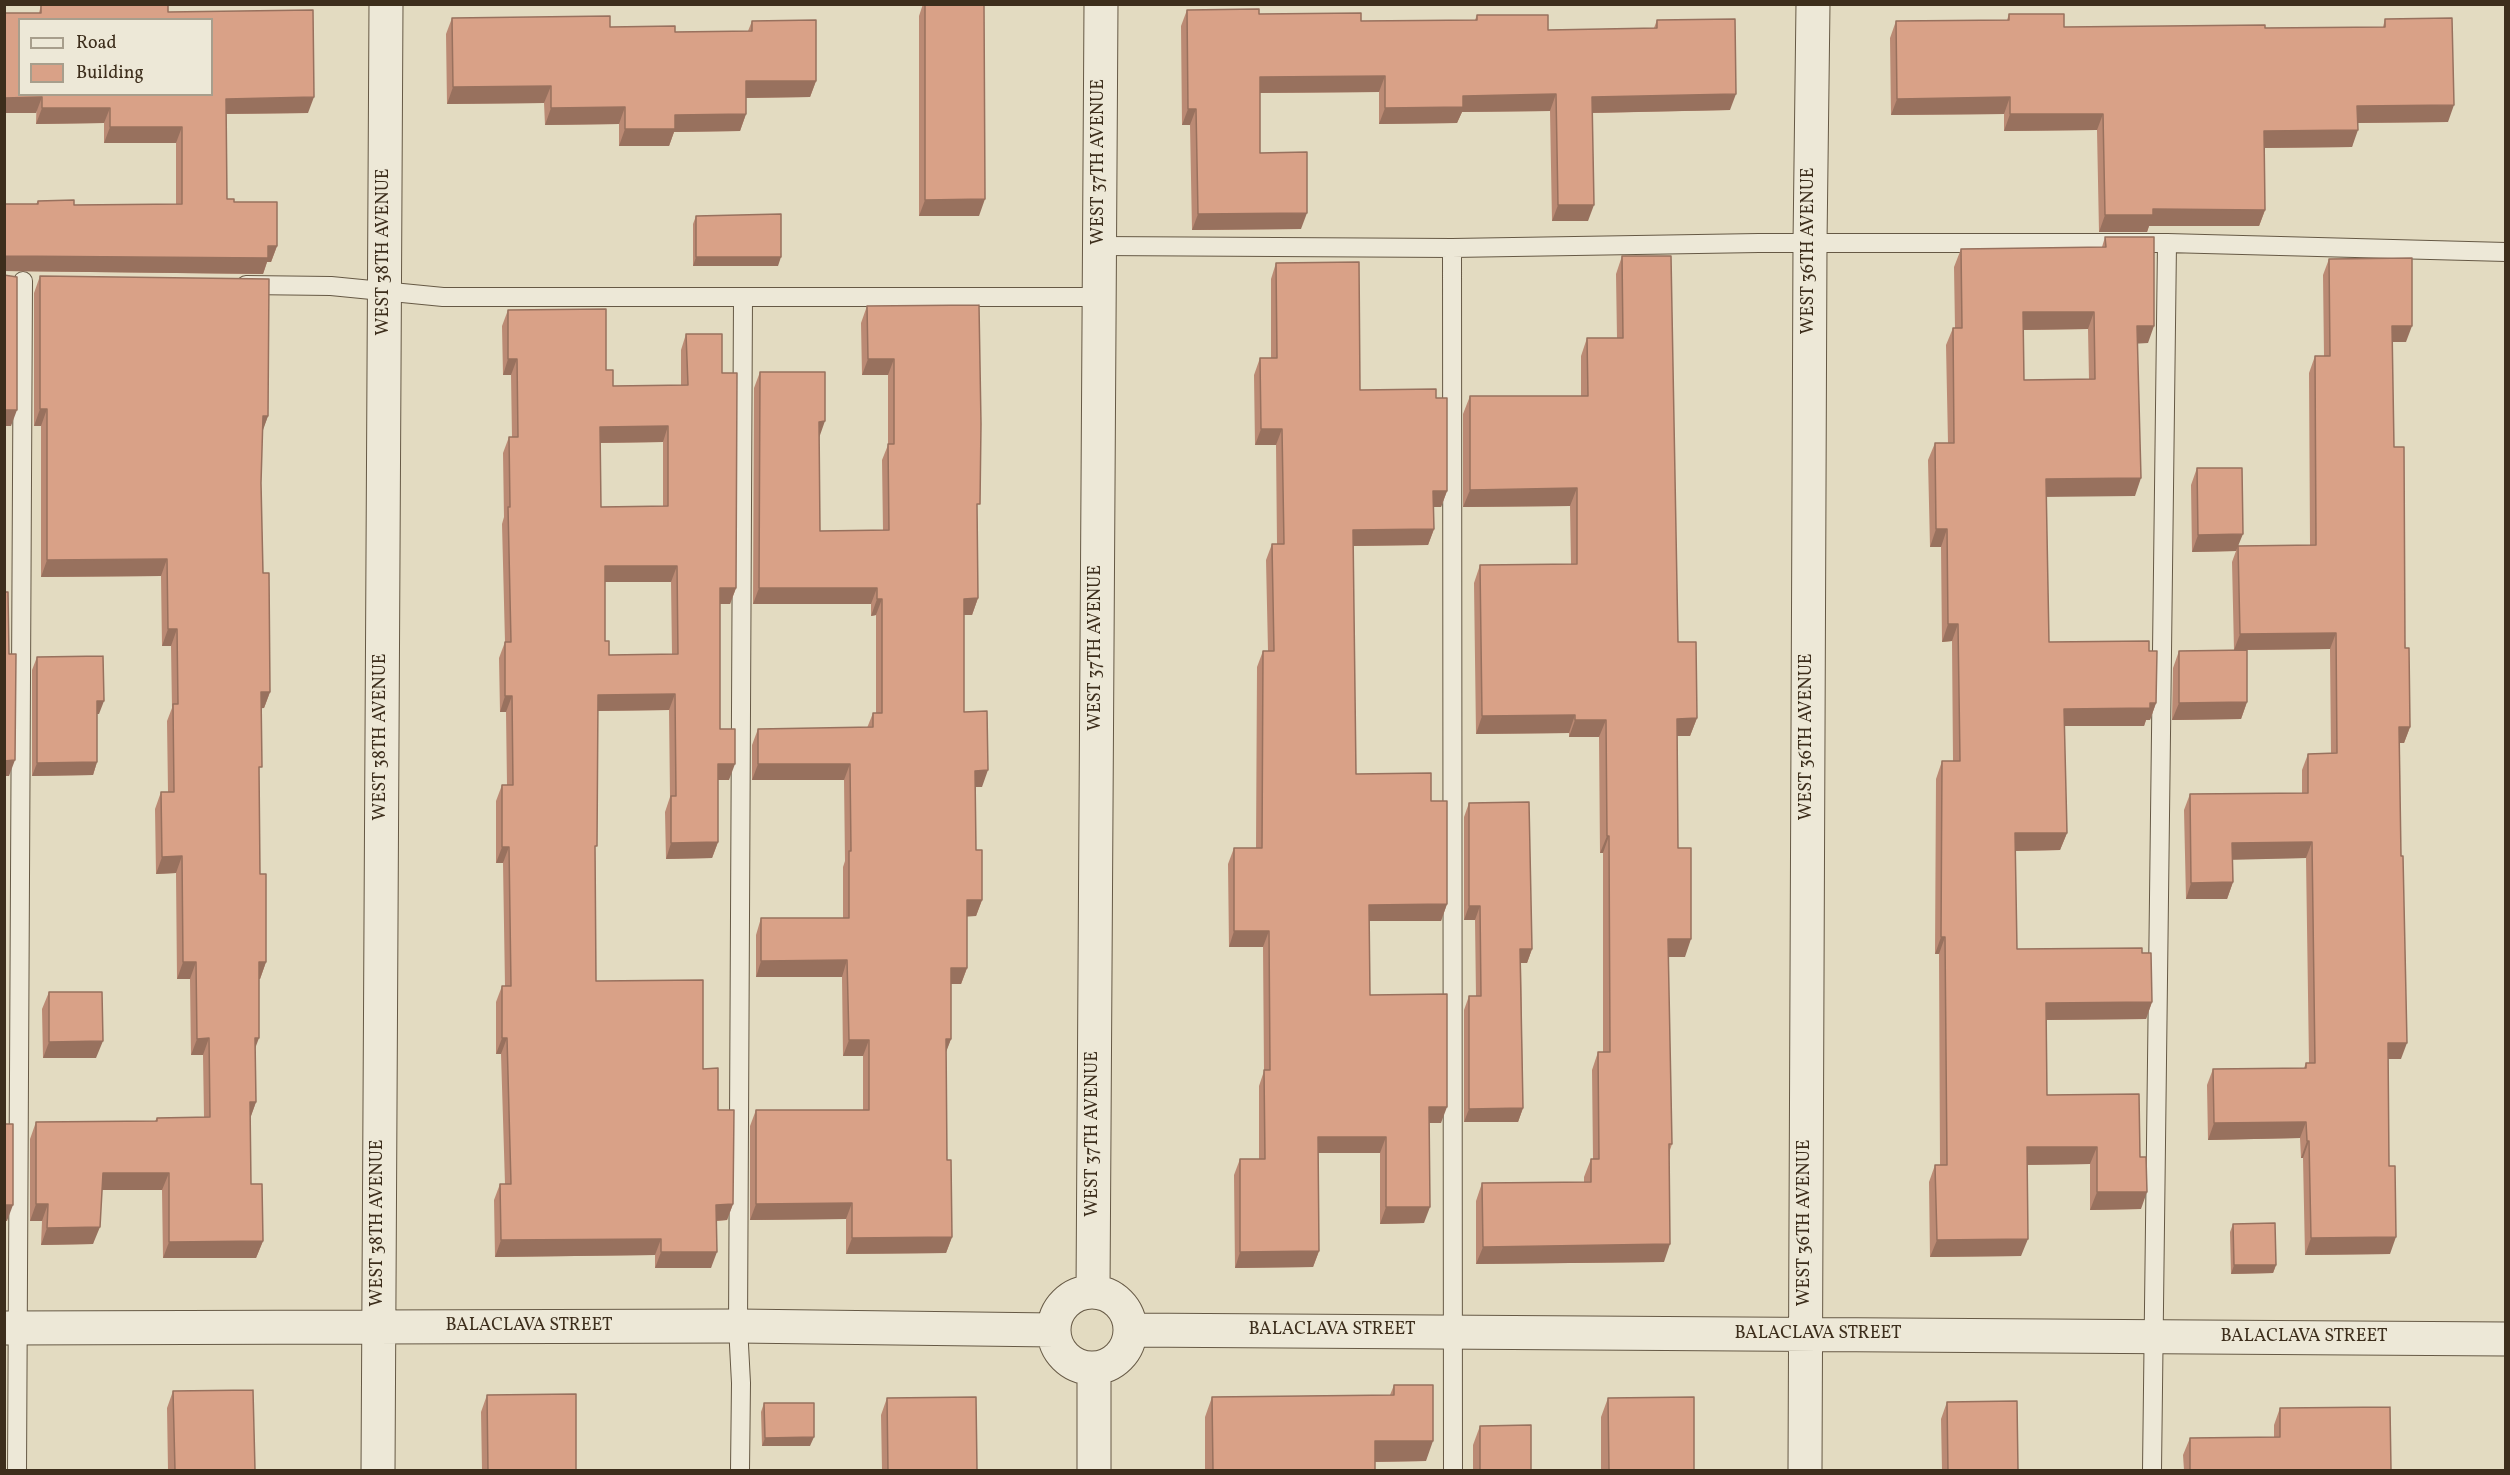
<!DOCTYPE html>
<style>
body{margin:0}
#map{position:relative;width:2510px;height:1475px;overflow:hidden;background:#e3dbc1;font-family:Vollkorn,serif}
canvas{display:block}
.frame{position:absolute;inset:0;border:6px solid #3d2e1c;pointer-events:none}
.legend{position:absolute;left:18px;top:18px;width:195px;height:78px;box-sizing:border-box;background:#ede8d7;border:2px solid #a79e8c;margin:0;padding:8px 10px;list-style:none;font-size:18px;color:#3d2e1c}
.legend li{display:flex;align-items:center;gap:12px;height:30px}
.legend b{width:30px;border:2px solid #a79e8c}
</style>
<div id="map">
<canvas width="2510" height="1475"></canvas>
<div class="frame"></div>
<ul class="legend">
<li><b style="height:8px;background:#ede8d7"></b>Road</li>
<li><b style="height:16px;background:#d9a187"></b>Building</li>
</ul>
</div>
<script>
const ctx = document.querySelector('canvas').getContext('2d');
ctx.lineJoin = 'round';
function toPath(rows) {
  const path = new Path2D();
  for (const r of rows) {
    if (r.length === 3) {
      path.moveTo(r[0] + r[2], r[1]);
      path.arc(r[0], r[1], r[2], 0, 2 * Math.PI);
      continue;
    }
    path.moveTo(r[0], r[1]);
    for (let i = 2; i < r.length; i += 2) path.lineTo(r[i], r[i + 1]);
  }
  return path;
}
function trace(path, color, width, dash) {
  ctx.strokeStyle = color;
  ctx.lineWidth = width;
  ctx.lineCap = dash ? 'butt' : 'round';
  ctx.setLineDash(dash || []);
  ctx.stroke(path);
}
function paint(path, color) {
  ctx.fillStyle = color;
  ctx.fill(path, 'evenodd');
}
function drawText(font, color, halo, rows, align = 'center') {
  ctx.font = font + ' Vollkorn,serif';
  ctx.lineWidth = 5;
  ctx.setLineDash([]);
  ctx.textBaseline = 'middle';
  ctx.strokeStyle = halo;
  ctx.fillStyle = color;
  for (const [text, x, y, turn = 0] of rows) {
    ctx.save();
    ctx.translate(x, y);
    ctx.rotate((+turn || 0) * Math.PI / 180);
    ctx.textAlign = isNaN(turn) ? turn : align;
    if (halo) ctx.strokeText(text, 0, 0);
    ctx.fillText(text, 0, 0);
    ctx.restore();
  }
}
const service = toPath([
 [1099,246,1452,248,1759,243,2167,243,2506,252],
 [1452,248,1453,1470],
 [246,285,331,286,443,297,1099,297],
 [17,1470,23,281],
 [740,1470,741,1383,738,1326,743,298],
 [2152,1470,2167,243]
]);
const minor = toPath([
 [1093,1291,1101,4],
 [1092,1330,38],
 [4,1328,738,1326,1054,1330],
 [1130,1330,2506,1339],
 [378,1470,386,4],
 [1094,1470,1094,1368],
 [1805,1470,1810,243,1813,4]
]);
const wall = toPath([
 [923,4,984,4,979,216,919,216,919,16],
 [41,5,168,12,308,113,226,114,227,199,234,202,277,246,271,262,267,262,263,274,4,271,4,204,36,204,38,201,74,205,176,204,176,143,104,143,104,123,36,124,39,13],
 [1187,10,1361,21,1475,20,1477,15,1548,30,1654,28,1657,20,1730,110,1593,113,1588,221,1552,221,1550,111,1462,112,1457,123,1379,124,1379,92,1260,93,1260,153,1301,229,1192,230,1190,125,1182,125,1181,26],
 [2009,14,2064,27,2265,28,2383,27,2385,19,2448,122,2358,123,2352,147,2265,148,2265,210,2259,226,2149,226,2147,232,2099,232,2097,130,2004,131,2004,114,1891,115,1890,38,1896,21,2007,20],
 [452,18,610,27,675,32,748,31,752,21,816,81,810,97,746,98,746,114,740,131,674,132,669,146,619,146,619,124,545,125,544,103,447,104,446,34],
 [696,216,778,266,693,266,693,224],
 [2105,237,2148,343,2137,343,2135,496,2046,496,2049,642,2149,651,2156,703,2150,720,2146,720,2144,726,2064,726,2067,833,2060,850,2015,851,2017,949,2142,953,2152,1002,2146,1019,2046,1020,2047,1095,2139,1094,2141,1209,2090,1210,2090,1164,2027,1165,2021,1256,1930,1257,1929,1182,1935,1165,1940,1165,1939,954,1935,954,1936,779,1942,761,1953,761,1952,641,1942,642,1941,547,1930,547,1928,460,1935,443,1948,443,1946,345,1953,328,1955,328,1954,267,1961,249,2102,247],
 [2088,329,2089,379,2024,380,2023,330],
 [1622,256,1678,642,1697,718,1690,736,1677,736,1678,848,1685,957,1668,957,1672,1144,1670,1150,1664,1262,1476,1264,1476,1201,1482,1183,1584,1182,1584,1177,1591,1159,1593,1159,1592,1070,1598,1052,1603,1052,1603,853,1600,853,1599,737,1569,737,1569,733,1476,734,1474,583,1480,565,1571,564,1570,506,1463,507,1463,414,1470,396,1581,396,1581,356,1587,338,1617,338,1616,274],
 [2329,259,2406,342,2392,342,2394,447,2410,727,2404,743,2400,743,2401,1059,2388,1059,2390,1254,2305,1255,2303,1158,2301,1158,2300,1138,2208,1140,2207,1085,2213,1069,2304,1068,2306,1063,2309,1063,2306,858,2232,859,2233,882,2227,899,2186,899,2184,810,2190,794,2302,793,2302,770,2308,754,2331,753,2330,649,2247,650,2247,702,2241,719,2172,720,2173,668,2179,651,2234,650,2232,562,2236,551,2192,552,2191,485,2197,468,2239,546,2310,545,2309,373,2315,356,2324,356,2323,275],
 [1276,263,1360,390,1436,398,1447,491,1441,507,1434,507,1434,529,1428,545,1353,546,1356,774,1431,801,1447,904,1441,921,1369,921,1370,995,1441,1123,1429,1123,1424,1223,1380,1224,1380,1153,1318,1153,1319,1251,1313,1267,1235,1268,1234,1175,1240,1159,1259,1159,1259,1086,1264,1071,1263,947,1229,947,1228,864,1234,848,1256,848,1257,667,1263,651,1268,651,1266,560,1272,544,1277,544,1276,445,1255,445,1254,375,1260,358,1271,358,1271,279],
 [40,276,268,416,262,431,261,483,263,573,270,692,264,708,261,708,259,774,260,874,266,962,260,979,259,979,255,1048,256,1102,250,1118,251,1184,263,1241,256,1258,163,1258,162,1190,102,1190,93,1244,41,1245,42,1221,30,1221,30,1139,36,1122,155,1121,157,1118,204,1117,203,1055,191,1055,190,979,177,979,176,873,156,874,155,809,161,792,168,792,167,721,172,708,171,646,162,646,161,576,41,577,41,426,34,426,34,293],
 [867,306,977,513,978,598,972,615,964,615,964,712,982,787,975,787,976,850,982,900,976,916,967,916,967,968,961,984,951,984,951,1039,946,1051,947,1160,952,1237,946,1253,846,1254,846,1219,750,1220,750,1126,756,1110,863,1110,863,1056,843,1056,842,977,756,977,756,935,761,918,843,918,843,867,845,861,844,780,752,780,752,745,758,729,867,728,873,713,876,713,876,615,871,616,871,604,753,604,754,388,760,372,819,438,820,531,883,531,882,460,888,445,888,375,862,375,861,323],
 [508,310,606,370,613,386,681,385,681,350,686,334,722,373,736,588,730,604,720,604,720,729,729,780,718,780,718,842,712,858,666,859,665,812,670,797,669,710,597,711,595,852,596,981,703,1069,718,1110,733,1204,727,1220,717,1221,711,1268,655,1268,655,1255,495,1257,494,1200,500,1184,505,1184,501,1054,496,1054,496,1002,502,986,505,986,503,863,496,863,496,801,502,785,507,785,506,712,500,712,499,658,505,642,502,524,504,517,503,453,509,437,512,437,511,375,503,375,502,326],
 [663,442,663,506,601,507,600,443],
 [605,582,671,582,672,654,609,655,605,641],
 [37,657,99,714,97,714,97,762,93,775,32,776,32,670],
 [1469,803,1532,949,1527,963,1521,963,1523,1108,1518,1122,1464,1122,1464,1010,1469,996,1476,996,1475,920,1464,920,1464,817],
 [49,992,96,1058,43,1058,42,1009],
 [2233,1224,2276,1265,2273,1273,2231,1274,2230,1232],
 [1394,1385,1426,1461,1375,1462,1375,1470,1205,1470,1205,1417,1212,1397,1390,1395],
 [173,1391,255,1470,168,1470,167,1408],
 [487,1395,576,1470,482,1470,481,1412],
 [887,1398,977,1470,882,1470,881,1415],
 [1608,1398,1694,1470,1601,1470,1601,1417],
 [1947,1402,2018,1470,1942,1470,1941,1419],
 [764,1403,810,1446,762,1446,761,1412],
 [2280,1408,2391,1470,2184,1470,2183,1455,2190,1438,2274,1437,2274,1425],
 [1480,1426,1531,1470,1473,1470,1473,1445]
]);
const shadedWall = toPath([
 [1385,76,1379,92,1254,93,1260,77],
 [746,81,816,81,810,97,740,98],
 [551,86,544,103,447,104,453,87],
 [1556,94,1550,111,1462,112,1457,123,1379,124,1385,108,1463,96],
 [1736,94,1730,110,1586,113,1592,97],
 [42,97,36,113,4,113,4,98],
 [314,97,308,113,220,114,226,99],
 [2010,97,2004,114,1891,115,1897,99],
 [2454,105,2448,122,2351,123,2357,106],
 [625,107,619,124,545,125,551,108],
 [42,108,110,108,104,123,36,124],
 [1188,109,1196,109,1190,125,1182,125],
 [746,114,740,131,674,132,669,146,619,146,625,129,675,115],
 [2010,114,2103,114,2097,130,2004,131],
 [110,127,182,127,176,143,104,143],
 [2358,130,2352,147,2258,148,2264,131],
 [985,199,979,216,919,216,925,200],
 [1558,205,1594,205,1588,221,1552,221],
 [2153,209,2265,210,2259,226,2149,226,2147,232,2099,232,2105,215],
 [1307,213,1301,229,1192,230,1198,214],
 [277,246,271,262,267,262,263,274,4,271,5,255],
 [696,257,781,257,778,266,693,266],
 [2023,312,2094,312,2088,329,2017,330],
 [2137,326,2154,326,2148,343,2130,344],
 [2392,326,2412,326,2406,342,2386,342],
 [508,359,517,359,511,375,503,375],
 [868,359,894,359,888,375,862,375],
 [40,409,47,409,41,426,34,426],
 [4,410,17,410,11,426,4,426],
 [263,416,268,416,262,433],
 [825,421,819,438,819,422],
 [668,426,663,442,594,443,600,427],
 [1261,429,1282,429,1276,445,1255,445],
 [2141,478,2135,496,2040,497,2046,479],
 [1577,488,1570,506,1463,507,1470,490],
 [1433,491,1447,491,1441,507,1428,507],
 [1434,529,1428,545,1347,546,1353,530],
 [1936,529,1947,529,1941,547,1930,547],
 [2243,534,2236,551,2192,552,2198,535],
 [167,559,161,576,41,577,47,560],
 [605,566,677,566,671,582,599,582],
 [720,588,736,588,730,604,714,604],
 [759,588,877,588,871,604,753,604],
 [978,598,972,615,958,615,964,599],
 [877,599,882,599,876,615,871,616],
 [1948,624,1958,624,1952,641,1942,642],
 [168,629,177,629,171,646,162,646],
 [2336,633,2330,649,2234,650,2240,634],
 [261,692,270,692,264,708,255,709],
 [675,694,669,710,592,711,598,695],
 [505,696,512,696,506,712,500,712],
 [97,701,104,701,99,714,93,714],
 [2247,702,2241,719,2172,720,2179,703],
 [2156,703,2150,720,2146,720,2144,726,2058,726,2064,709],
 [1575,715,1569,733,1476,734,1482,716],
 [1697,718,1690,736,1670,736,1677,719],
 [1575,720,1606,720,1599,737,1569,737],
 [2399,727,2410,727,2404,743,2393,743],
 [15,760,9,776,4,776,4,761],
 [97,762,93,775,32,776,37,763],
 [718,764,735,764,729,780,712,780],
 [758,764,850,764,844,780,752,780],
 [988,770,982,787,969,787,975,771],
 [2015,833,2067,833,2060,850,2009,851],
 [1607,836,1609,836,1603,853,1600,853],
 [718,842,712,858,666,859,671,843],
 [2312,842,2306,858,2226,860,2232,843],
 [502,847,509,847,503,863,496,863],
 [182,856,176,873,156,874,162,857],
 [2233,882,2227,899,2186,899,2191,883],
 [967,900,982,900,976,916,961,917],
 [1447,904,1441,921,1363,921,1369,905],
 [1469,906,1480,906,1475,920,1464,920],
 [1234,931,1269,931,1263,947,1229,947],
 [1941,937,1945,937,1939,954,1935,954],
 [1668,939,1691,939,1685,957,1662,957],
 [1520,949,1532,949,1527,963,1515,963],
 [847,960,842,977,756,977,761,961],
 [183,962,196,962,190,979,177,979],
 [259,962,266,962,260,979,253,979],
 [951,968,967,968,961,984,945,984],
 [2152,1002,2146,1019,2039,1020,2046,1003],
 [209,1038,203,1055,191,1055,197,1039],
 [255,1038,259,1038,253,1054],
 [502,1038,507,1038,501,1054,496,1054],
 [946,1039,951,1039,945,1055],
 [849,1040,869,1040,863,1056,843,1056],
 [103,1041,96,1058,43,1058,49,1042],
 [2388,1043,2407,1043,2401,1059,2382,1059],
 [250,1102,256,1102,250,1119],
 [1429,1107,1447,1107,1441,1123,1423,1123],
 [1523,1108,1518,1122,1464,1122,1469,1109],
 [2306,1122,2300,1138,2208,1140,2214,1123],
 [1318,1137,1386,1137,1380,1153,1312,1153],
 [2307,1141,2309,1141,2303,1158,2301,1158],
 [2027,1147,2097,1147,2090,1164,2020,1165],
 [103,1173,169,1173,162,1190,97,1190],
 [2097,1192,2147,1192,2141,1209,2090,1210],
 [852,1203,846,1219,750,1220,756,1204],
 [36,1204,48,1204,42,1221,30,1221],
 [733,1204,727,1220,711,1221,716,1205],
 [4,1205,13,1205,7,1221,4,1221],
 [1386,1207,1430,1207,1424,1223,1380,1224],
 [100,1227,93,1244,41,1245,47,1228],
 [952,1237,946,1253,846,1254,852,1238],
 [2396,1237,2390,1254,2305,1255,2311,1238],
 [661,1239,655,1255,495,1257,501,1240],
 [2028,1239,2021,1256,1930,1257,1937,1240],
 [263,1241,256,1258,163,1258,169,1242],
 [1670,1244,1664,1262,1476,1264,1483,1247],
 [1319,1251,1313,1267,1235,1268,1240,1252],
 [661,1252,717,1252,711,1268,655,1268],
 [2234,1265,2276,1265,2273,1273,2231,1274],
 [814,1437,810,1446,762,1446,765,1438],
 [1375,1441,1433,1441,1426,1461,1367,1462]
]);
const building = toPath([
 [109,4,168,4,168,12,313,10,314,97,226,99,227,199,234,199,234,202,277,202,277,246,268,246,268,258,4,256,4,204,38,204,38,201,74,200,74,205,182,204,182,127,110,127,110,108,42,108,42,97,4,98,4,13,41,13,41,5,109,4],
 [20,20,212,20,212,94,20,94,20,20],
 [925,4,984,4,985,199,925,200,925,4],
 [1259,9,1259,14,1361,13,1361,21,1477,20,1477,15,1548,15,1548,30,1657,28,1657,20,1735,19,1736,94,1592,97,1594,205,1558,205,1556,94,1463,96,1463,107,1385,108,1385,76,1260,77,1260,153,1307,152,1307,213,1198,214,1196,109,1188,109,1187,10,1259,9],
 [2009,14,2064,14,2064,27,2265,25,2265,28,2385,27,2385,19,2452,18,2454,105,2357,106,2358,130,2264,131,2265,210,2153,209,2153,215,2105,215,2103,114,2010,114,2010,97,1897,99,1896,21,2009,20,2009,14],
 [610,16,610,27,675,26,675,32,752,31,752,21,816,20,816,81,746,81,746,114,675,115,675,129,625,129,625,107,551,108,551,86,453,87,452,18,610,16],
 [781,214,781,257,696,257,696,216,781,214],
 [2105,237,2154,237,2154,326,2137,326,2141,478,2046,479,2049,642,2149,641,2149,651,2157,651,2156,703,2150,703,2150,708,2064,709,2067,833,2015,833,2017,949,2142,948,2142,953,2151,953,2152,1002,2046,1003,2047,1095,2139,1094,2140,1157,2146,1157,2147,1192,2097,1192,2097,1147,2027,1147,2028,1239,1937,1240,1935,1165,1947,1165,1945,937,1941,937,1942,761,1960,761,1958,624,1948,624,1947,529,1936,529,1935,443,1954,443,1953,328,1962,328,1961,249,2106,247,2105,237],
 [2023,312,2094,312,2095,379,2024,380,2023,312],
 [1622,256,1671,256,1678,642,1696,642,1697,718,1677,719,1678,848,1691,848,1691,939,1668,939,1672,1144,1669,1144,1670,1244,1483,1247,1482,1183,1591,1182,1591,1159,1599,1159,1598,1052,1610,1052,1609,836,1607,836,1606,720,1575,720,1575,715,1482,716,1480,565,1577,564,1577,488,1470,490,1470,396,1588,396,1587,338,1623,338,1622,256],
 [2412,258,2412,326,2392,326,2394,447,2404,447,2405,648,2409,648,2410,727,2399,727,2401,856,2403,856,2407,1043,2388,1043,2389,1166,2395,1166,2396,1237,2311,1238,2309,1141,2307,1141,2306,1122,2214,1123,2213,1069,2306,1068,2306,1063,2315,1063,2312,842,2232,843,2233,882,2191,883,2190,794,2308,793,2308,754,2337,753,2336,633,2240,634,2238,546,2316,545,2315,356,2330,356,2329,259,2412,258],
 [1359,262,1360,390,1436,389,1436,398,1447,398,1447,491,1433,491,1434,529,1353,530,1356,774,1431,773,1431,801,1447,801,1447,904,1369,905,1370,995,1447,994,1447,1107,1429,1107,1430,1207,1386,1207,1386,1137,1318,1137,1319,1251,1240,1252,1240,1159,1265,1159,1264,1070,1270,1070,1269,931,1234,931,1234,848,1262,848,1263,651,1274,651,1272,544,1284,544,1282,429,1261,429,1260,358,1277,358,1276,263,1359,262],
 [4,275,17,277,17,410,4,410,4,275],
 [40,276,269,279,268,416,263,416,261,483,263,573,269,573,270,692,261,692,262,767,259,767,260,874,266,874,266,962,259,962,259,1038,255,1038,256,1102,250,1102,251,1184,262,1184,263,1241,169,1242,169,1173,103,1173,100,1227,47,1228,48,1204,36,1204,36,1122,157,1121,157,1118,210,1117,209,1038,197,1039,196,962,183,962,182,856,162,857,161,792,174,792,173,704,178,704,177,629,168,629,167,559,47,560,47,409,40,409,40,276],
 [979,305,981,424,980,504,977,504,978,598,964,599,964,712,987,711,988,770,975,771,976,850,982,850,982,900,967,900,967,968,951,968,951,1039,946,1039,947,1160,951,1160,952,1237,852,1238,852,1203,756,1204,756,1110,869,1110,869,1040,849,1040,847,960,761,961,761,918,849,918,849,851,851,851,850,764,758,764,758,729,873,727,873,713,882,713,882,599,877,599,877,588,759,588,760,372,825,372,825,421,819,422,820,531,889,530,888,444,894,444,894,359,868,359,867,306,979,305],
 [606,309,606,370,613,370,613,386,688,385,686,334,722,334,722,373,737,373,736,588,720,588,720,729,735,729,735,764,718,764,718,842,671,843,671,796,676,796,675,694,598,695,597,846,595,846,596,981,703,980,703,1069,718,1068,718,1110,734,1110,733,1204,716,1205,717,1252,661,1252,661,1239,501,1240,500,1184,511,1184,507,1038,502,1038,502,986,511,986,509,847,502,847,502,785,513,785,512,696,505,696,505,642,511,642,508,507,510,507,509,437,518,437,517,359,508,359,508,310,606,309],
 [668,426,668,506,601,507,600,427,668,426],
 [605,566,677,566,678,654,609,655,609,641,605,641,605,566],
 [2197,468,2242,468,2243,534,2198,535,2197,468],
 [4,592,8,592,9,654,16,654,15,760,4,761,4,592],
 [2247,650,2247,702,2179,703,2179,651,2247,650],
 [103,656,104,701,97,701,97,762,37,763,37,657,103,656],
 [1529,802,1532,949,1520,949,1523,1108,1469,1109,1469,996,1481,996,1480,906,1469,906,1469,803,1529,802],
 [49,992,102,992,103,1041,49,1042,49,992],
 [4,1124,13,1124,13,1205,4,1205,4,1124],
 [2275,1223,2276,1265,2234,1265,2233,1224,2275,1223],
 [1394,1385,1433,1385,1433,1441,1375,1441,1375,1470,1213,1470,1212,1397,1394,1395,1394,1385],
 [253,1390,255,1470,175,1470,173,1391,253,1390],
 [576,1394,576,1470,488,1470,487,1395,576,1394],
 [976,1397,977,1470,888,1470,887,1398,976,1397],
 [1694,1397,1694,1470,1609,1470,1608,1398,1694,1397],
 [2017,1401,2018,1470,1948,1470,1947,1402,2017,1401],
 [764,1403,814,1403,814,1437,765,1438,764,1403],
 [2390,1407,2391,1470,2190,1470,2190,1438,2280,1437,2280,1408,2390,1407],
 [1531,1425,1531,1470,1480,1470,1480,1426,1531,1425]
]);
const streetNames = [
 ["WEST 37TH AVENUE",1100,162,-90],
 ["WEST 36TH AVENUE",1810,251,-90],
 ["WEST 38TH AVENUE",385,252,-90],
 ["WEST 37TH AVENUE",1097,648,-90],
 ["WEST 38TH AVENUE",382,737,-90],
 ["WEST 36TH AVENUE",1808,737,-90],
 ["WEST 37TH AVENUE",1094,1134,-90],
 ["WEST 38TH AVENUE",379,1223,-90],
 ["WEST 36TH AVENUE",1806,1223,-90],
 ["BALACLAVA STREET",529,1327],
 ["BALACLAVA STREET",1332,1331],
 ["BALACLAVA STREET",1818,1335],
 ["BALACLAVA STREET",2304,1338]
];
trace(service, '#665945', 20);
trace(minor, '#665945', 35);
trace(service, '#ede8d7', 18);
trace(minor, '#ede8d7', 33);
paint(wall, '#bb8a74');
paint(shadedWall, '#98715e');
paint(building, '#d9a187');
trace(building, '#98715e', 1.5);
drawText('18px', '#3d2e1c', '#ede8d7', streetNames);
</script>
